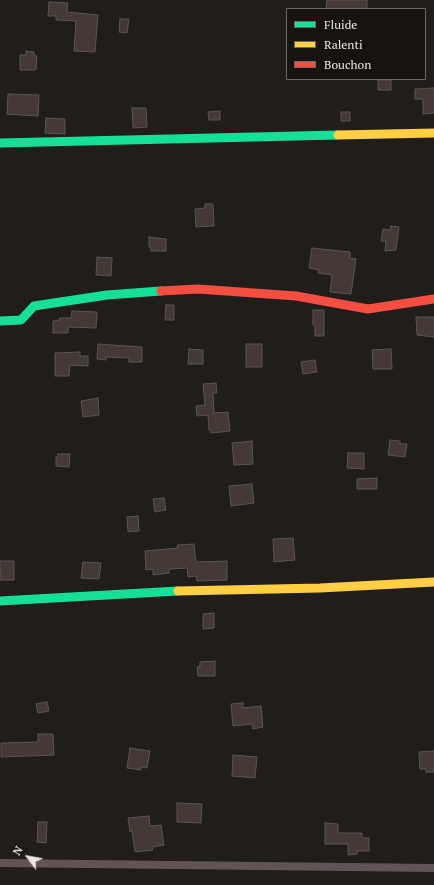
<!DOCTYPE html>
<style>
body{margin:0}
#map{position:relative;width:434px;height:885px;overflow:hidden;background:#201d1b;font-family:"PT Serif",serif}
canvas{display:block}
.legend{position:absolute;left:286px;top:8px;width:140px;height:72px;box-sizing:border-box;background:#181311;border:1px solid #6d6867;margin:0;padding:5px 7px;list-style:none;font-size:12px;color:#ece8e7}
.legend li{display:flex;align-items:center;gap:8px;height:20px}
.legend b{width:20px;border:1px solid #6d6867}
.north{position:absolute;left:8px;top:837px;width:40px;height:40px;-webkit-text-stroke:3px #181311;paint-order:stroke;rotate:302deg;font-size:11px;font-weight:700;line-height:16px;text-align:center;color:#ece8e7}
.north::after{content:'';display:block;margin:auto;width:14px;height:18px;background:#ece8e7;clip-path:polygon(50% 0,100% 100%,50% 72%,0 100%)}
</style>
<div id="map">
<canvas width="434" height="885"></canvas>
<ul class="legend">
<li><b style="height:5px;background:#16e098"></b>Fluide</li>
<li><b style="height:5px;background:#ffcf43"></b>Ralenti</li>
<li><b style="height:5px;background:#f24e42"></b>Bouchon</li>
</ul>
<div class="north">N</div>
</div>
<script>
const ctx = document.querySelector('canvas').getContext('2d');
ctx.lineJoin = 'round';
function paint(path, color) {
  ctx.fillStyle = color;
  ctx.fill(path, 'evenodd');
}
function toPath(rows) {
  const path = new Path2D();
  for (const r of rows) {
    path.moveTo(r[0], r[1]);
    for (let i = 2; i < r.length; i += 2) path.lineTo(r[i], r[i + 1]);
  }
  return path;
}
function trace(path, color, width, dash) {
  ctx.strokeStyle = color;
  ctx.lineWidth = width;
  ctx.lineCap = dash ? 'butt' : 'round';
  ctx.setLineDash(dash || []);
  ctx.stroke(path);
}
const building = toPath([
 [327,0,367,0,367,9,326,9,327,0],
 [49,2,68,3,67,12,98,15,95,52,74,51,76,21,56,20,56,16,48,16,49,2],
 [120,19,129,19,127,33,119,32,120,19],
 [26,51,34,52,34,56,37,56,36,70,20,70,20,55,26,55,26,51],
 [378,80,391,80,391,90,378,90,378,80],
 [434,88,434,113,423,114,423,99,415,99,415,89,434,88],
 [8,94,39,95,38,116,7,114,8,94],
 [132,108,146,108,147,127,133,128,132,108],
 [220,111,220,120,209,120,208,112,220,111],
 [341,112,350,112,350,121,341,121,341,112],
 [46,118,65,119,65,134,45,133,46,118],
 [205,204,213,204,214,226,196,227,195,209,205,208,205,204],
 [391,226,399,227,396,250,385,251,386,241,381,241,383,229,390,230,391,226],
 [149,237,166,239,166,251,151,251,151,247,149,247,149,237],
 [312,248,350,252,350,258,356,259,351,294,330,292,332,275,318,273,319,270,309,268,312,248],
 [97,257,112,258,111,276,96,275,97,257],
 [166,305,174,305,174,320,165,320,166,305],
 [313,310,324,310,324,336,315,336,315,325,313,325,313,310],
 [72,311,97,312,96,328,68,327,68,333,53,333,53,321,60,320,59,318,71,318,72,311],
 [416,317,434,317,434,337,417,335,416,317],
 [98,344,142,347,142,362,129,362,129,358,106,357,106,360,97,359,98,344],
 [246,344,262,344,262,367,246,367,246,344],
 [189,349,203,350,203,364,188,364,189,349],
 [391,349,392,369,373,369,372,350,391,349],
 [80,352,80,356,88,356,88,366,70,365,69,376,55,376,55,353,80,352],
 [315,360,317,372,303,374,301,362,315,360],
 [216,383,217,393,213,393,214,413,228,412,230,431,211,433,211,430,209,430,208,415,197,416,196,406,205,405,203,384,216,383],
 [98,398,99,415,83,417,81,401,98,398],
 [390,440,400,441,400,444,407,444,405,457,388,455,390,440],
 [252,441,253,464,234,465,232,443,252,441],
 [348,453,364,453,364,469,347,468,348,453],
 [58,454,70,454,69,467,56,466,56,457,58,457,58,454],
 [377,478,377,489,357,489,357,479,377,478],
 [252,484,254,503,231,506,229,486,252,484],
 [164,498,166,510,155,512,153,499,164,498],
 [138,516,139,531,128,532,127,517,138,516],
 [293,538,295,560,274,562,273,539,293,538],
 [194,544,196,562,227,561,227,580,197,581,196,576,188,577,187,568,169,569,169,573,153,575,153,569,146,570,145,551,178,548,177,545,194,544],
 [0,561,14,561,14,580,0,580,0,561],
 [83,562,101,563,99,579,81,578,83,562],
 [214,613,214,628,203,629,203,614,214,613],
 [215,661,215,676,198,676,197,667,200,667,200,662,215,661],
 [47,702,49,711,38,713,36,704,47,702],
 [243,703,243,708,261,706,263,727,253,729,252,724,233,726,231,704,243,703],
 [38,734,53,734,54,755,1,757,1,743,38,742,38,734],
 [130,748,150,751,147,768,141,767,141,770,127,768,130,748],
 [434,751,434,772,426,772,426,769,420,769,419,752,434,751],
 [233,755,257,757,255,778,232,776,233,755],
 [177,803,202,804,201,823,177,822,177,803],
 [149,816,150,826,161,825,164,845,152,847,153,850,135,852,132,831,130,832,128,818,149,816],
 [38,822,47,822,46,843,37,842,38,822],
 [325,823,338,824,338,833,362,833,362,838,369,838,369,851,357,851,357,854,348,855,348,844,325,844,325,823]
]);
const street = toPath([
 [0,863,434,868]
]);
const fast = toPath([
 [0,143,338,135],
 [0,321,21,320,34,306,107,295,161,291],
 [0,601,178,591]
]);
const slow = toPath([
 [338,135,434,133],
 [178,591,320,588,434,582]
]);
const jam = toPath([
 [161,291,198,289,296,296,368,309,434,299]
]);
paint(building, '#453936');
trace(building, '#585654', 1);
trace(street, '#615457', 8);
trace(fast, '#16e098', 9);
trace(slow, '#ffcf43', 9);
trace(jam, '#f24e42', 9);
</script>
